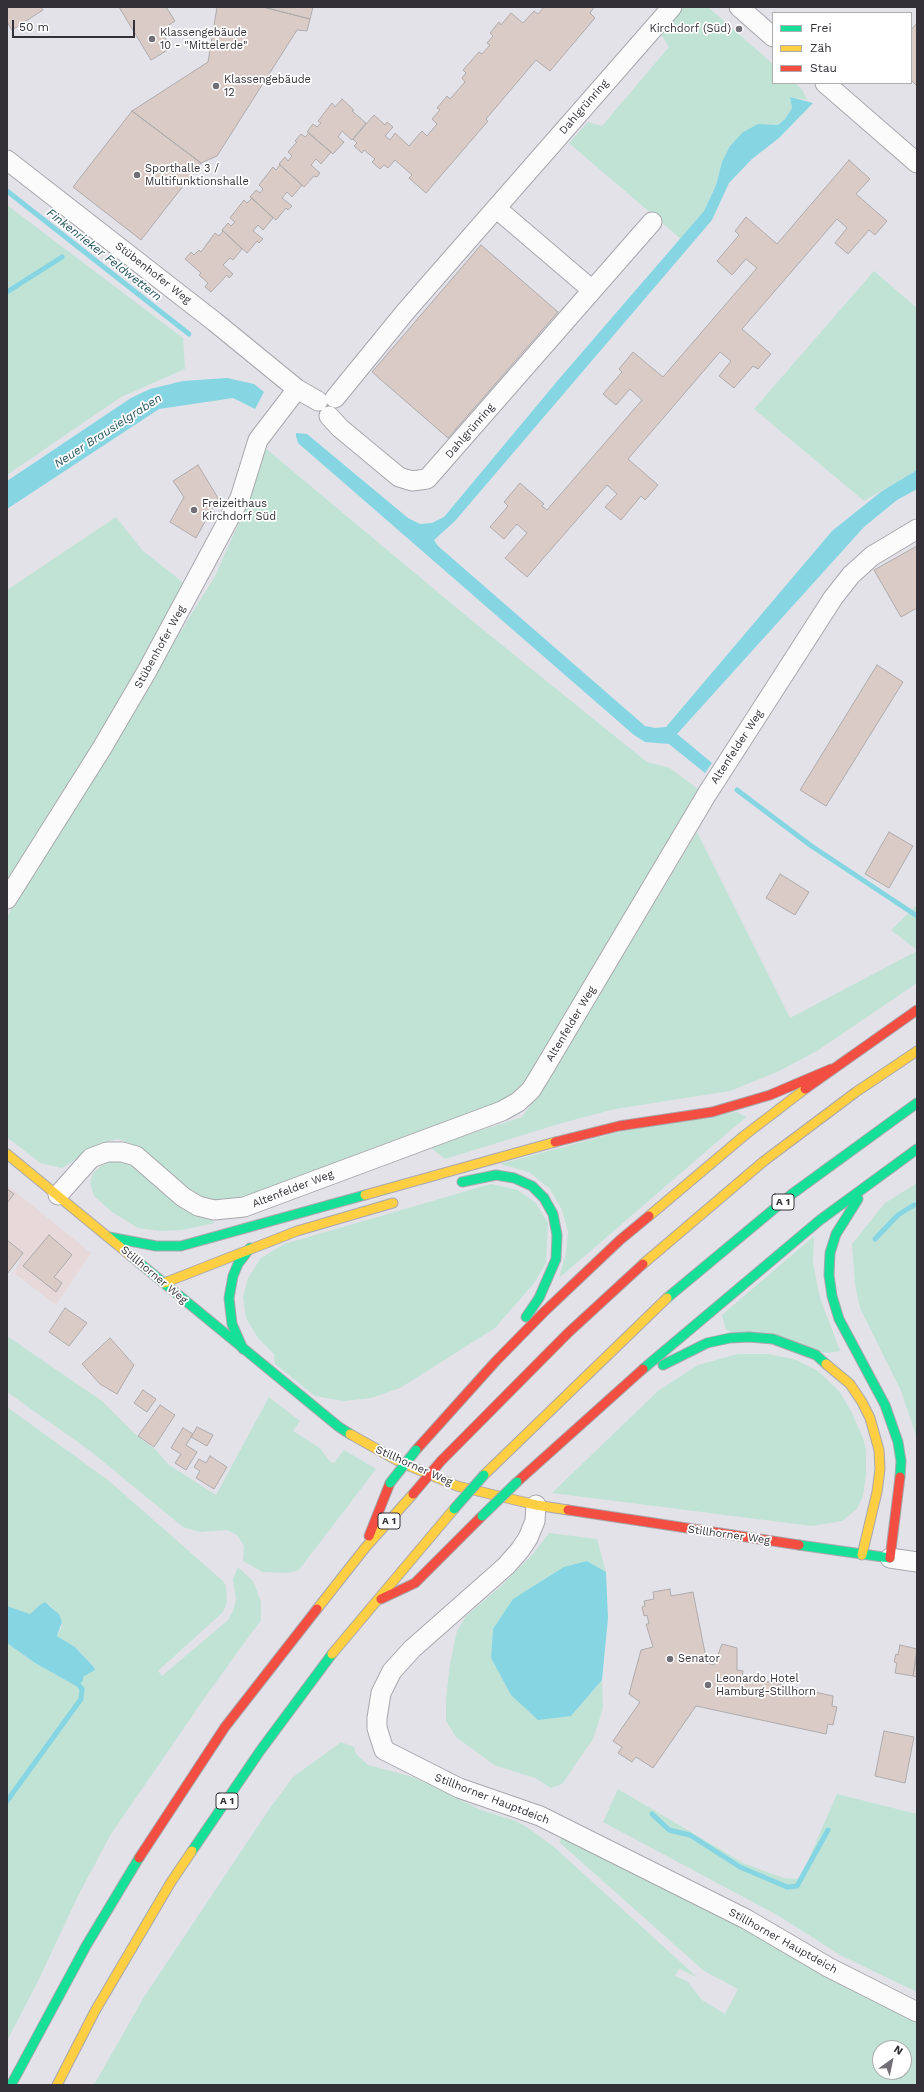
<!DOCTYPE html>
<meta charset="utf-8">
<style>
body{margin:0}
#map{position:relative;width:924px;height:2092px;overflow:hidden;background:#e3e2e8;font-family:"Work Sans",sans-serif}
canvas{display:block}
.frame{position:absolute;inset:0;border:8px solid #333137;pointer-events:none}
.legend{position:absolute;left:772px;top:12px;width:140px;height:72px;box-sizing:border-box;background:#fff;border:1px solid #adadaf;margin:0;padding:5px 7px;list-style:none;font-size:12px;color:#333137}
.legend li{display:flex;align-items:center;gap:8px;height:20px}
.legend b{width:20px;border:1px solid #adadaf}
.north{position:absolute;left:872px;top:2040px;width:40px;height:40px;box-sizing:border-box;background:#fff;border:1px solid #adadaf;border-radius:50%;rotate:33deg;font-size:11px;font-weight:700;line-height:16px;text-align:center;color:#333137}
.north::after{content:'';display:block;margin:auto;width:14px;height:18px;background:#716f75;clip-path:polygon(50% 0,100% 100%,50% 72%,0 100%)}
.scale{position:absolute;left:12px;top:20px;width:123px;height:18px;box-sizing:border-box;border:2px solid #333137;border-top:0;padding-left:5px;font-size:12px;line-height:14px;white-space:nowrap;color:#333137;-webkit-text-stroke:3px #fff;paint-order:stroke}
</style>
<div id="map">
<canvas width="924" height="2092"></canvas>
<div class="frame"></div>
<ul class="legend">
<li><b style="height:5px;background:#16e098"></b>Frei</li>
<li><b style="height:5px;background:#ffcf43"></b>Zäh</li>
<li><b style="height:5px;background:#f24e42"></b>Stau</li>
</ul>
<div class="north">N</div>
<div class="scale">50 m</div>
</div>
<script>
const ctx = document.querySelector('canvas').getContext('2d');
ctx.lineJoin = 'round';
function paint(path, color) {
  ctx.fillStyle = color;
  ctx.fill(path, 'evenodd');
}
function toPath(rows) {
  const path = new Path2D();
  for (const r of rows) {
    path.moveTo(r[0], r[1]);
    for (let i = 2; i < r.length; i += 2) path.lineTo(r[i], r[i + 1]);
  }
  return path;
}
function trace(path, color, width, dash) {
  ctx.strokeStyle = color;
  ctx.lineWidth = width;
  ctx.lineCap = dash ? 'butt' : 'round';
  ctx.setLineDash(dash || []);
  ctx.stroke(path);
}
function drawText(font, color, halo, rows, align = 'center') {
  ctx.font = font + ' "Work Sans",sans-serif';
  ctx.lineWidth = 3.5;
  ctx.setLineDash([]);
  ctx.textBaseline = 'middle';
  ctx.strokeStyle = halo;
  ctx.fillStyle = color;
  for (const [text, x, y, turn = 0] of rows) {
    ctx.save();
    ctx.translate(x, y);
    ctx.rotate((+turn || 0) * Math.PI / 180);
    ctx.textAlign = isNaN(turn) ? turn : align;
    if (halo) ctx.strokeText(text, 0, 0);
    ctx.fillText(text, 0, 0);
    ctx.restore();
  }
}
const commercial = toPath([
 [7,1185,91,1253,56,1305,14,1273,23,1254,7,1240]
]);
const green = toPath([
 [684,7,708,7,773,64,773,83,795,83,802,89,807,100,790,97,792,108,785,119,778,125,758,124,743,132,730,146,722,162,716,184,704,211,681,239,569,143,588,122,602,126,669,47,661,34],
 [7,205,183,338,185,369,121,397,7,475],
 [874,271,917,308,917,470,864,501,754,409],
 [264,447,470,619,607,730,647,762,670,768,698,789,534,1069,523,1087,512,1098,243,1199,217,1201,202,1198,187,1191,135,1146,118,1139,101,1143,62,1168,40,1163,7,1137,7,917,20,891,215,576,252,493],
 [116,517,143,551,190,588,7,888,7,590],
 [697,832,790,1018,917,951,917,983,817,1051,777,1072,730,1091,615,1109,562,1123,445,1159,430,1147,522,1117,546,1084],
 [917,905,917,950,891,930],
 [737,1112,746,1117,559,1278,566,1253,568,1232,562,1210,550,1189,529,1172,500,1164,623,1131],
 [116,1160,131,1163,215,1223,182,1230,161,1231,138,1228,112,1212,94,1196,90,1183,93,1173,104,1163],
 [917,1183,917,1444,915,1432,901,1391,860,1308,855,1284,852,1244,885,1203],
 [491,1184,518,1190,536,1203,548,1223,546,1263,534,1283,495,1328,400,1388,371,1398,344,1401,315,1396,275,1364,274,1354,258,1338,246,1318,243,1297,248,1278,261,1258,284,1244],
 [814,1236,813,1263,820,1298,840,1351,827,1353,726,1330,722,1315],
 [7,1336,102,1401,137,1436,156,1450,169,1465,216,1495,269,1397,300,1421,293,1431,321,1449,330,1462,334,1463,344,1450,376,1469,299,1570,288,1573,263,1572,243,1561,244,1546,237,1535,227,1530,200,1532,183,1527,89,1450,7,1392],
 [738,1354,768,1354,794,1359,818,1371,839,1391,851,1411,863,1438,866,1450,866,1474,863,1496,857,1509,842,1521,812,1526,552,1493,658,1391,698,1365],
 [7,1407,108,1480,223,1581,226,1586,227,1602,223,1612,158,1671,162,1676,228,1620,233,1611,236,1600,233,1579,238,1567,253,1581,261,1602,261,1620,208,1693,111,1834,79,1894,38,1981,7,2041,7,1643,35,1663,76,1686,83,1677,95,1670,95,1667,75,1647,57,1636,62,1626,59,1614,51,1606,45,1602,30,1614,7,1606],
 [549,1533,597,1539,606,1572,587,1561,493,1629,491,1658,511,1695,571,1716,602,1680,603,1708,593,1739,562,1784,551,1788,535,1778,494,1765,456,1737,446,1721,446,1699,450,1664,457,1631,466,1616,500,1587,533,1554],
 [341,1742,354,1747,356,1754,368,1765,413,1777,481,1810,516,1821,530,1829,554,1847,697,1977,679,1969,675,1976,687,1981,702,2000,725,2014,738,1989,704,1971,559,1842,563,1836,763,1937,833,1979,917,2021,917,2085,94,2085,144,1997,268,1811,293,1777],
 [880,2048,904,2048,904,2072,880,2072],
 [618,1789,745,1864,784,1878,800,1879,837,1794,917,1814,917,1992,840,1955,779,1916,603,1822]
]);
const water = toPath([
 [790,97,813,103,779,138,752,159,729,183,712,220,455,521,434,540,438,546,645,726,655,728,666,727,832,531,882,491,917,470,917,489,897,500,864,527,677,734,712,763,705,773,669,744,645,742,634,735,298,443,296,436,296,433,307,434,408,518,420,524,432,523,444,517,559,379,704,211,716,185,722,162,730,146,743,132,758,124,778,125,785,119,792,108],
 [227,378,254,384,264,392,255,409,233,398,159,409,7,509,7,481,131,398,150,389,183,381],
 [587,1561,606,1572,608,1618,602,1680,571,1716,538,1720,511,1695,491,1658,493,1629,513,1599,564,1567],
 [45,1602,59,1614,62,1622,57,1636,75,1647,94,1667,95,1670,83,1677,83,1681,76,1686,35,1663,7,1643,7,1606,30,1614,40,1605]
]);
const stream = toPath([
 [7,191,189,334],
 [7,292,62,257],
 [737,790,810,845,917,916],
 [875,1239,898,1215,914,1205],
 [7,1801,81,1699,82,1689,74,1679],
 [652,1814,669,1830,690,1835,740,1867,787,1887,797,1886,828,1830]
]);
const building = toPath([
 [7,7,41,7,43,10,12,30,7,22,7,7],
 [119,7,166,7,175,21,161,30,171,48,151,60,119,7],
 [217,7,263,7,310,19,307,31,297,30,217,156,201,163,132,111,208,62,217,7],
 [263,7,313,7,310,19,263,7],
 [544,7,594,7,590,13,595,18,550,71,536,60,486,119,488,121,426,193,409,178,412,175,395,160,388,168,384,165,380,169,372,162,375,159,364,150,362,153,354,146,357,143,353,139,374,115,385,125,387,122,393,127,385,136,390,140,395,133,409,146,422,131,427,136,437,124,432,119,440,110,437,108,447,96,450,99,465,82,462,78,466,73,463,70,479,52,482,54,490,45,487,43,493,36,490,33,499,22,501,25,511,13,523,23,534,11,538,14,544,7],
 [917,23,917,86,911,80,911,30,917,23],
 [342,99,354,110,352,111,366,123,352,140,342,131,338,137,344,142,333,154,307,132,313,124,317,127,321,123,318,121,332,103,335,107,342,99],
 [132,111,201,163,141,240,73,187,132,111],
 [309,133,331,152,321,164,316,159,311,165,320,173,317,177,314,176,304,187,279,164,285,157,288,161,292,156,288,152,297,142,295,141,301,134,305,137,309,133],
 [849,160,870,179,856,194,887,221,875,235,869,230,848,254,835,243,847,228,837,219,742,329,771,354,758,369,753,366,734,388,719,376,731,361,720,352,628,459,658,485,645,500,641,496,621,520,605,507,617,494,607,485,527,577,505,558,527,533,517,524,504,539,490,527,508,506,504,502,520,483,544,504,542,506,547,510,642,400,630,389,616,405,603,394,622,372,619,369,633,352,663,377,757,268,746,259,732,275,717,261,739,235,735,231,746,217,777,244,849,160],
 [280,165,302,185,292,197,287,192,282,198,292,206,288,210,286,208,276,220,250,197,256,190,260,193,263,189,259,185,273,167,276,170,280,165],
 [252,198,273,218,263,230,258,225,253,231,263,239,259,243,257,241,247,253,222,230,228,223,231,226,235,222,230,218,244,200,247,203,252,198],
 [223,231,242,249,233,260,230,258,223,265,233,274,229,278,227,275,211,292,205,287,208,283,199,275,201,273,185,259,191,252,194,255,199,250,201,252,215,233,219,236,223,231],
 [481,245,558,312,448,438,372,372,481,245],
 [198,465,218,498,196,538,170,522,184,497,173,481,198,465],
 [917,546,917,608,901,617,874,570,917,546],
 [877,665,903,682,826,806,800,790,877,665],
 [889,832,913,846,889,888,865,874,889,832],
 [780,874,809,892,795,915,766,898,780,874],
 [7,1189,14,1194,7,1203,7,1189],
 [49,1235,72,1255,54,1277,62,1283,56,1292,23,1266,49,1235],
 [7,1240,23,1253,7,1274,7,1240],
 [65,1308,87,1323,69,1346,49,1332,65,1308],
 [110,1338,134,1365,117,1394,100,1384,82,1364,110,1338],
 [143,1390,156,1399,147,1412,134,1403,143,1390],
 [160,1405,175,1415,154,1447,138,1436,160,1405],
 [197,1427,213,1435,207,1446,191,1437,197,1427],
 [183,1428,193,1434,186,1445,197,1452,186,1470,175,1463,181,1454,171,1448,183,1428],
 [210,1456,227,1467,214,1489,196,1478,200,1471,194,1467,199,1459,206,1463,210,1456],
 [670,1589,671,1596,693,1592,707,1663,714,1665,722,1644,737,1648,737,1670,743,1671,742,1676,833,1696,832,1706,837,1707,833,1725,828,1724,826,1734,696,1706,653,1768,636,1757,632,1762,618,1753,622,1747,613,1741,640,1702,629,1694,641,1650,653,1647,646,1624,649,1624,647,1615,644,1616,642,1607,645,1606,644,1601,654,1599,653,1592,670,1589],
 [900,1645,917,1649,913,1676,895,1673,897,1663,894,1662,896,1654,898,1655,900,1645],
 [917,1654,917,1677,913,1676,917,1654],
 [884,1731,914,1737,905,1783,875,1776,884,1731]
]);
const street = toPath([
 [739,7,773,37],
 [825,83,917,163],
 [7,160,215,322,297,389,318,401],
 [496,208,592,290],
 [335,398,406,311,672,7],
 [329,416,340,428,399,477,412,481,427,479,652,222],
 [7,899,102,748,147,671,240,498,258,440,297,389],
 [58,1195,91,1158,107,1152,122,1152,136,1156,183,1197,198,1206,214,1210,244,1207,502,1111,518,1102,531,1090,542,1072,707,794,833,598,851,575,872,556,917,529],
 [536,1505,535,1521,528,1538,520,1550,506,1566,412,1649,392,1671,381,1693,377,1718,377,1728,384,1750,459,1788,540,1816,746,1919,828,1967,917,2012],
 [890,1558,917,1562]
]);
const fast = toPath([
 [462,1182,496,1175,514,1178,532,1186,544,1198,553,1214,557,1235,556,1259,539,1298,526,1317],
 [858,1199,836,1234,830,1253,829,1275,832,1296,839,1319,885,1405,898,1442,901,1461,900,1477],
 [109,1237,156,1246,181,1246,365,1195],
 [131,1256,339,1427,350,1434],
 [667,1298,792,1194,917,1103],
 [243,1349,232,1324,229,1298,233,1276,238,1264,250,1248],
 [663,1365,707,1343,730,1338,749,1337,773,1339,816,1355,826,1364],
 [643,1369,820,1220,917,1149],
 [799,1545,890,1558],
 [192,1851,260,1751,332,1654],
 [11,2085,86,1946,139,1858]
]);
const slow = toPath([
 [7,1154,131,1256],
 [365,1195,555,1142],
 [649,1216,745,1135,805,1089],
 [643,1264,764,1161,856,1092,917,1051],
 [164,1283,297,1231,393,1203],
 [826,1364,850,1384,862,1402,870,1418,879,1450,880,1469,877,1492,862,1555],
 [350,1434,400,1462,457,1486,536,1505,568,1510],
 [484,1475,667,1298],
 [317,1609,365,1548,413,1494],
 [332,1654,454,1509],
 [57,2085,95,2011,171,1882,192,1851]
]);
const jam = toPath([
 [805,1089,917,1010],
 [555,1142,619,1126,712,1112,770,1095,831,1069],
 [416,1450,496,1361,545,1311,620,1240,649,1216],
 [441,1461,568,1333,643,1264],
 [517,1482,643,1369],
 [568,1510,799,1545],
 [369,1536,390,1483],
 [890,1558,900,1477],
 [381,1599,415,1583,482,1516],
 [139,1858,225,1727,317,1609]
]);
const fastBridge = toPath([
 [390,1483,416,1450],
 [454,1509,484,1475],
 [482,1516,517,1482]
]);
const jamBridge = toPath([
 [413,1494,441,1461]
]);
const markers = [
 [739,29,4,"#716f75"],
 [152,39,4,"#716f75"],
 [216,86,4,"#716f75"],
 [137,175,4,"#716f75"],
 [194,510,4,"#716f75"],
 [670,1659,4,"#716f75"],
 [708,1685,4,"#716f75"]
];
const shields = [
 [783,1202,22],
 [389,1521,22],
 [227,1801,22]
];
const shieldNames = [
 ["A 1",783,1202],
 ["A 1",389,1521],
 ["A 1",227,1801]
];
const poiNames = [
 ["Kirchdorf (Süd)",731,29,"right"],
 ["Klassengebäude",160,33],
 ["10 - \"Mittelerde\"",160,46],
 ["Klassengebäude",224,80],
 ["12",224,93],
 ["Sporthalle 3 /",145,169],
 ["Multifunktionshalle",145,182],
 ["Freizeithaus",202,504],
 ["Kirchdorf Süd",202,517],
 ["Senator",678,1659],
 ["Leonardo Hotel",716,1679],
 ["Hamburg-Stillhorn",716,1692]
];
const streetNames = [
 ["Dahlgrünring",584,107,-49],
 ["Stübenhofer Weg",153,273,38],
 ["Dahlgrünring",470,431,-49],
 ["Stübenhofer Weg",160,647,-61],
 ["Altenfelder Weg",737,747,-57],
 ["Altenfelder Weg",571,1024,-59],
 ["Altenfelder Weg",293,1189,-21],
 ["Stillhorner Weg",154,1275,40],
 ["Stillhorner Weg",414,1466,24],
 ["Stillhorner Weg",729,1535,8],
 ["Stillhorner Hauptdeich",492,1799,21],
 ["Stillhorner Hauptdeich",783,1941,29]
];
const waterNames = [
 ["Finkenrieker Feldwettern",104,255,38],
 ["Neuer Brausielgraben",108,431,-33]
];
paint(commercial, '#e7d8d9');
paint(green, '#c0e3d5');
paint(water, '#86d5e3');
trace(stream, '#86d5e3', 5);
paint(building, '#dacbc6');
trace(building, '#aeabad', 1);
trace(street, '#a9a7ad', 21);
trace(fast, '#a9a7ad', 11);
trace(slow, '#a9a7ad', 11);
trace(jam, '#a9a7ad', 11);
trace(street, '#fbfbfc', 19);
trace(fast, '#16e098', 9);
trace(slow, '#ffcf43', 9);
trace(jam, '#f24e42', 9);
trace(fastBridge, '#a9a7ad', 11, []);
trace(jamBridge, '#a9a7ad', 11, []);
trace(fastBridge, '#16e098', 9);
trace(jamBridge, '#f24e42', 9);
for (const [x, y, r, color] of markers) {
  const dot = new Path2D();
  dot.arc(x, y, r, 0, 2 * Math.PI);
  ctx.fillStyle = color;
  ctx.fill(dot);
  trace(dot, '#fff', 1.5);
}
for (const [x, y, w] of shields) {
  const box = new Path2D();
  box.roundRect(x - w / 2, y - 8, w, 16, 3);
  ctx.fillStyle = '#fff';
  ctx.fill(box);
  trace(box, '#333137', 1);
}
drawText('bold 10px', '#333137', null, shieldNames);
drawText('11px', '#333137', '#fff', poiNames, 'left');
drawText('11px', '#333137', '#fff', streetNames);
drawText('italic 12px', '#25565e', '#fff', waterNames);
</script>
